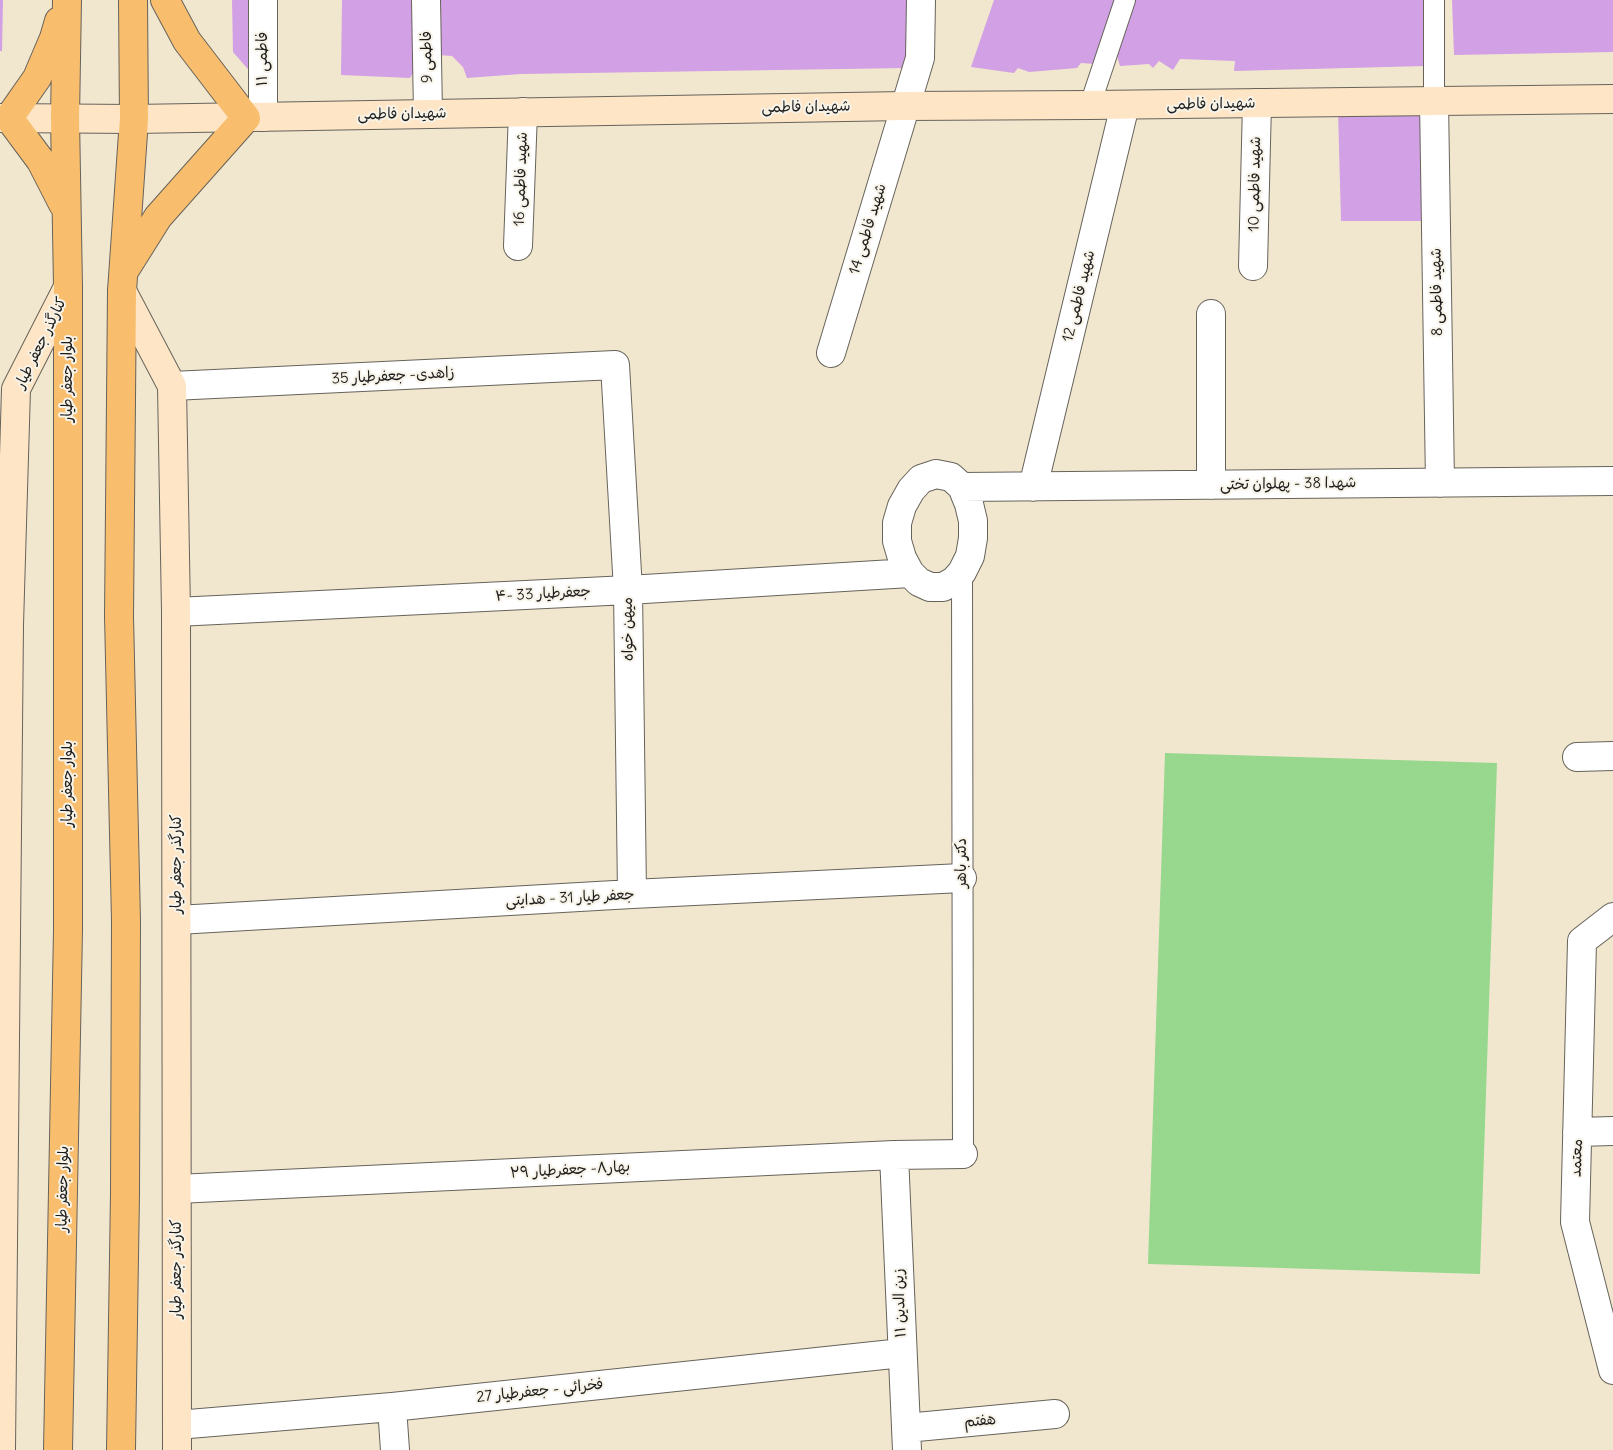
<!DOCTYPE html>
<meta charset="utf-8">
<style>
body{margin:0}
canvas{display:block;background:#f1e7cf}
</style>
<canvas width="1613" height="1450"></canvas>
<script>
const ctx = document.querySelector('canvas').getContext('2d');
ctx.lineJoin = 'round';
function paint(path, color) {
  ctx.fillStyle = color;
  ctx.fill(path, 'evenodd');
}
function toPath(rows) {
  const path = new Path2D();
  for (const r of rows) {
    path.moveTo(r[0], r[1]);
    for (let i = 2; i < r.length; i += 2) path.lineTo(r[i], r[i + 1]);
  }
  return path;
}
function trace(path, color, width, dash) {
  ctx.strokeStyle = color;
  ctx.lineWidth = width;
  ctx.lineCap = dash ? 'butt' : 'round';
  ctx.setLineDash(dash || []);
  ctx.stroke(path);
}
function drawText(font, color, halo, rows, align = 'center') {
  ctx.font = font + ' Delius,"Playpen Sans Arabic",sans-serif';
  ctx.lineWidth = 4;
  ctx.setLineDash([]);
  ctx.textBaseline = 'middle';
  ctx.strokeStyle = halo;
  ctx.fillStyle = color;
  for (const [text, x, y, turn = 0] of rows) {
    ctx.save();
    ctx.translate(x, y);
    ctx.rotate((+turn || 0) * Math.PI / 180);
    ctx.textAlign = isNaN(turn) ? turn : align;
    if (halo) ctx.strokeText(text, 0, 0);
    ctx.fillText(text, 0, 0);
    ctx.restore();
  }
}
const green = toPath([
 [1165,753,1497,763,1480,1274,1148,1264]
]);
const building = toPath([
 [0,0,3,0,2,51,0,51],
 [232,0,250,0,253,75,233,52],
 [342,0,413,0,416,68,410,78,341,75],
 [438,0,906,0,907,68,521,74,467,78,463,67,452,56,438,55],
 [994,0,1117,0,1095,64,1081,63,1077,68,1029,72,1018,68,1014,73,971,67],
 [1135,0,1427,0,1427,3,1423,3,1423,16,1427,17,1425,66,1234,71,1235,61,1180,59,1173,70,1159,61,1153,68,1149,64,1120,66,1117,56],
 [1452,0,1613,0,1613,52,1454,55],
 [1428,109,1428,221,1341,221,1338,110]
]);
const lane = toPath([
 [1434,0,1434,101],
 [1090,105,1125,0],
 [962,572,963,1154]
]);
const street = toPath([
 [263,0,263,117],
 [426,0,428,114],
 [1434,101,1440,483],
 [518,246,523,112],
 [1253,266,1257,103],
 [1211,314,1211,485],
 [831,353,920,58,921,0],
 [172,386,615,365,628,590,632,894],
 [936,474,951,477,962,487,969,504,973,521,973,538,970,556,962,572,954,581,943,587,930,587,919,582,910,573,902,558,897,541,897,523,902,506,911,490,921,479,936,474],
 [962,487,1613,481],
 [1033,487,1125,105],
 [176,612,628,590,910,573],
 [1577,757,1613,756],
 [1613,917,1582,941,1575,1222,1613,1370],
 [177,920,632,894,962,878],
 [1577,1132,1613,1131],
 [894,1155,907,1450],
 [177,1189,894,1155,963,1154],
 [392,1407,395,1450],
 [177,1425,392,1407,902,1353],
 [906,1428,1055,1414]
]);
const secondary = toPath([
 [0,118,134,119,905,106,1090,105,1613,99],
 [122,291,172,386,176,612,177,1450],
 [1,1450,9,625,16,389,68,287]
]);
const primary = toPath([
 [59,21,54,38,37,78,9,118,41,161,63,204],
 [126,268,158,217,246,118,187,41,165,0],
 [58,1450,68,930,68,287,65,118,67,0],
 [121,1450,125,1193,126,921,119,616,122,291,134,119,133,0]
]);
const streetNames = [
 ["فاطمی 9",427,57,-91],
 ["فاطمی ۱۱",263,59,-90],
 ["شهیدان فاطمی",1211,104,-1],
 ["شهیدان فاطمی",806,107,-1],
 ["شهیدان فاطمی",402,114,-1],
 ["شهید فاطمی 16",521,179,-88],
 ["شهید فاطمی 10",1255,184,-89],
 ["شهید فاطمی 14",868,229,-73],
 ["شهید فاطمی 8",1437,292,-91],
 ["شهید فاطمی 12",1079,296,-76],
 ["کنارگذر جعفر طیار",41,343,-64],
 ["زاهدی- جعفرطیار 35",393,376,-3],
 ["بلوار جعفر طیار",68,379,-90],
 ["شهدا 38 - پهلوان تختی",1288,484,-1],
 ["۴- جعفرطیار 33",543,594,-3],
 ["میهن خواه",628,629,-91],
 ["بلوار جعفر طیار",68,784,-90],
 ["دکتر باهر",962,863,-90],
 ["کنارگذر جعفر طیار",177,864,-90],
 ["جعفر طیار 31 - هدایتی",570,898,-3],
 ["معتمد",1577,1158,-88],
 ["بهار۸- جعفرطیار ۲۹",570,1170,-3],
 ["بلوار جعفر طیار",63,1189,-89],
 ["کنارگذر جعفر طیار",177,1269,-90],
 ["زین الدین ۱۱",900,1303,-92],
 ["فخرائی - جعفرطیار 27",540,1391,-6],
 ["هفتم",980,1421,-5]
];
paint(green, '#98d88e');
paint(building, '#d2a0e4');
trace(lane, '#67635b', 22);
trace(street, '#67635b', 30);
trace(secondary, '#67635b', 30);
trace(primary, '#67635b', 30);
trace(lane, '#fff', 20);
trace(street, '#fff', 28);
trace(secondary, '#fde5c5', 28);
trace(primary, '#f9be6d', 28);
drawText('15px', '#1c1c1c', '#f7f3e8', streetNames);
</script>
